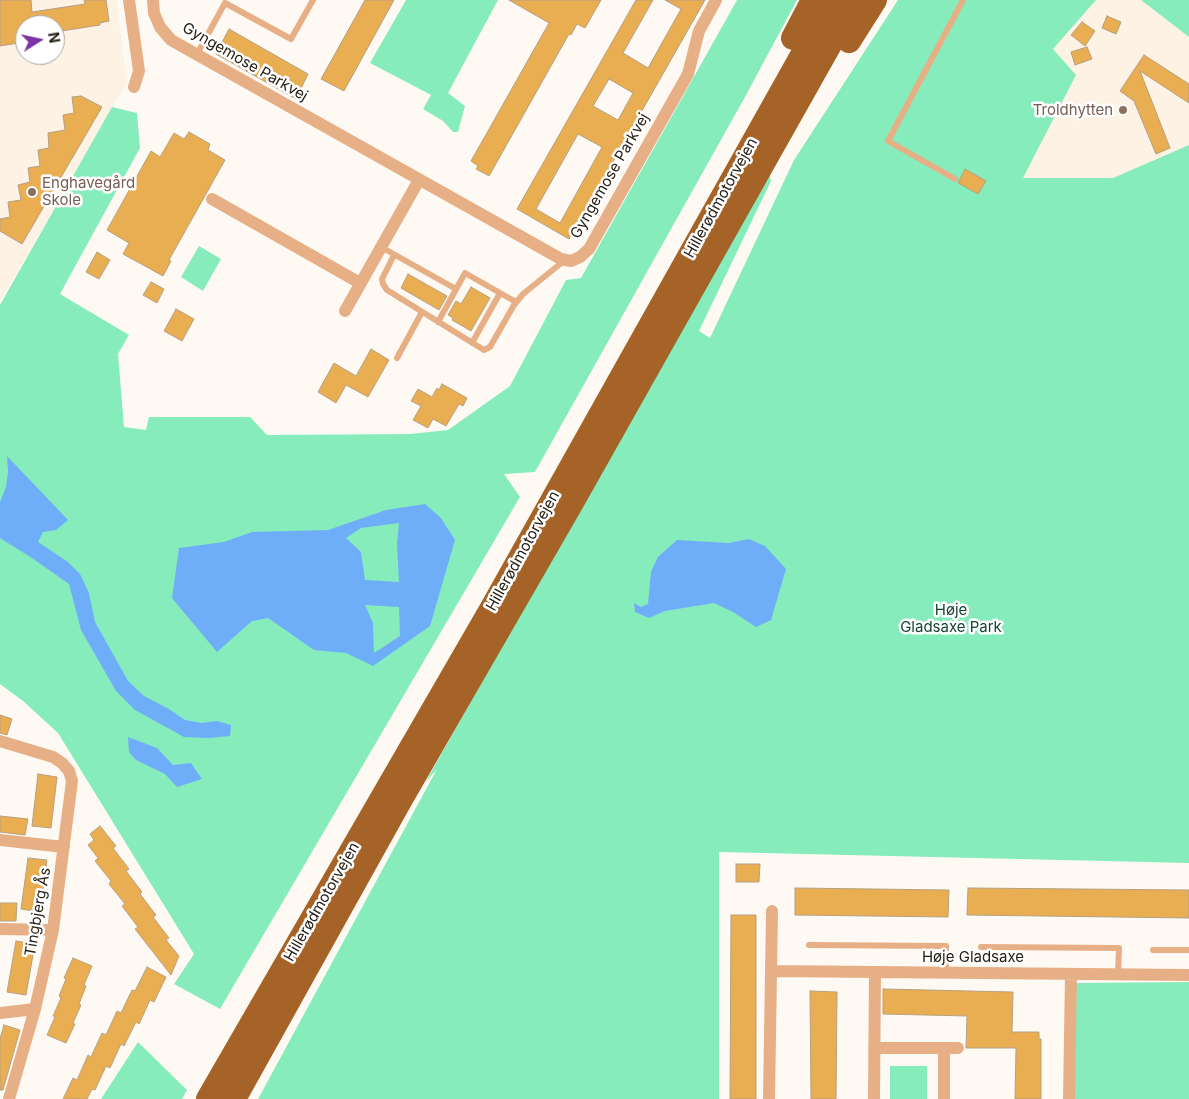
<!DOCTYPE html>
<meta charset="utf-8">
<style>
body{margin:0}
#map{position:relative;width:1189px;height:1099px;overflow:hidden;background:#fefaf3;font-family:Inter,sans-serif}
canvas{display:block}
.north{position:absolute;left:15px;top:15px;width:50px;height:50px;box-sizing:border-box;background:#fff;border:1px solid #a9a6a1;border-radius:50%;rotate:80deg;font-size:14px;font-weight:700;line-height:20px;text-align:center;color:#282014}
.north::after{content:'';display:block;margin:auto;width:18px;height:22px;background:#7c33a6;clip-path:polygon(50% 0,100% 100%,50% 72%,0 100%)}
</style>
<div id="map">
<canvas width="1189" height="1099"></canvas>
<div class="north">N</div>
</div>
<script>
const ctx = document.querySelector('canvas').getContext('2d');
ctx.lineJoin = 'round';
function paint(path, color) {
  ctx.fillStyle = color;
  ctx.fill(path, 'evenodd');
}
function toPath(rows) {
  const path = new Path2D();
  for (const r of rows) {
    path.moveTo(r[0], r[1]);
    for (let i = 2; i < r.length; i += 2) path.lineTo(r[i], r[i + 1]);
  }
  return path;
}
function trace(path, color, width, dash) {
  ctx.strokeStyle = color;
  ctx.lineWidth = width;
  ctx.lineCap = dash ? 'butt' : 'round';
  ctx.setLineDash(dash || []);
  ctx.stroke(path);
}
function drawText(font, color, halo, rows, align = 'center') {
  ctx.font = font + ' Inter,sans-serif';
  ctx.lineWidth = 5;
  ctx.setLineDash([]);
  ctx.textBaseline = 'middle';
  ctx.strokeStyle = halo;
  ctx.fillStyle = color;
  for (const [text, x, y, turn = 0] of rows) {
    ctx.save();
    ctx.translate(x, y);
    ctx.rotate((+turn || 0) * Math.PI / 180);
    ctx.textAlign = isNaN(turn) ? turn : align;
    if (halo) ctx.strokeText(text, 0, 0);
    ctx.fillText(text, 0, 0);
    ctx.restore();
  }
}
const built = toPath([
 [0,0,116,0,127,82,0,302],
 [25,25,55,25,55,55,25,55],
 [1096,0,1141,0,1189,37,1189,145,1113,178,1022,178,1076,75,1052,49]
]);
const green = toPath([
 [406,0,498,0,448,93,465,106,458,132,453,132,443,121,423,109,431,95,370,63],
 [737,0,797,0,745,97,535,472,504,474,520,497,220,1009,174,984,194,954,58,733,23,701,0,684,0,305,112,107,137,113,140,148,60,294,129,335,118,354,124,427,146,430,149,417,250,417,267,435,410,434,448,430,510,386,566,280,581,278],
 [898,0,1096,0,1053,49,1076,75,1023,178,1113,178,1189,145,1189,863,719,852,719,1099,258,1099,437,769,425,783,769,174,771,181,699,331,710,338,794,160],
 [1141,0,1189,0,1189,37],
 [199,246,221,259,203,291,181,277],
 [1189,982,1189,1099,1072,1099,1075,983],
 [138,1042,187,1090,182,1099,101,1099],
 [890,1066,927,1066,927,1099,890,1099]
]);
const water = toPath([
 [7,456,68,520,56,530,43,532,38,542,68,562,80,574,89,593,95,622,128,681,144,696,169,709,185,720,202,723,217,721,231,725,230,736,209,738,184,737,135,710,116,691,81,630,69,584,32,558,0,538,0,502,6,487,8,472],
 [425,504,441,518,455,540,430,626,373,666,346,653,314,650,268,618,252,621,217,652,172,598,179,548,224,542,252,532,328,530,386,510],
 [399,523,397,544,399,582,365,580,361,552,346,538,361,528],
 [365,605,399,607,400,636,374,653,373,623],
 [749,539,765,546,786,569,771,620,756,627,733,612,714,603,665,611,649,618,635,612,634,603,641,607,648,604,651,572,658,557,677,540,729,543],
 [128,737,157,748,173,765,191,763,202,779,177,787,165,774,136,760,129,752]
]);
const building = toPath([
 [0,0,31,0,32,12,85,4,84,0,106,0,109,21,100,23,100,25,55,32,55,25,25,25,25,42,0,46,0,0],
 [365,0,394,0,344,91,321,79,365,0],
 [509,0,601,0,585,28,577,24,571,35,569,34,489,176,476,169,478,166,471,161,549,23,509,0],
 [636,0,653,0,623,53,648,68,681,9,665,0,705,0,569,239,517,209,636,0],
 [609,79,633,93,618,120,593,106,609,79],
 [578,134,602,147,560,223,536,209,578,134],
 [1107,16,1121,22,1116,34,1102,28,1107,16],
 [1082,22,1095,31,1085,46,1071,35,1082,22],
 [229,29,308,74,296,99,216,54,229,29],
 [1087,47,1092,59,1075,65,1071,52,1087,47],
 [1144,55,1189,84,1189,103,1140,71,1170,148,1156,154,1134,101,1120,91,1144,55],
 [81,96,102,107,22,244,0,231,0,219,10,217,8,202,21,200,18,185,30,182,28,168,40,166,38,150,49,148,48,133,65,130,63,115,74,113,72,97,81,96],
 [189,132,210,144,208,150,225,160,169,260,171,261,163,276,123,254,129,243,107,230,151,151,160,157,174,133,184,139,189,132],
 [965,169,986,181,978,194,958,183,965,169],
 [97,252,110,260,99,279,86,272,97,252],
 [408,274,447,296,439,310,401,288,408,274],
 [151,282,164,289,157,303,143,295,151,282],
 [471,287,490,298,471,331,452,320,453,318,448,315,456,301,461,304,471,287],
 [176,309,194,319,182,341,164,331,176,309],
 [371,349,389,360,368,397,346,385,336,403,318,392,334,363,356,376,371,349],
 [442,384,467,398,463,406,459,404,446,426,433,419,428,428,413,420,421,406,411,401,418,389,432,397,437,388,439,390,442,384],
 [0,715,12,719,7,735,0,733,0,715],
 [38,774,57,777,51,828,32,826,38,774],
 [0,816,28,819,25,835,0,832,0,816],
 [100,826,116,846,113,848,129,869,126,871,142,892,140,894,156,915,153,917,169,938,166,940,179,956,171,975,135,929,138,927,122,906,125,904,109,884,111,881,95,861,98,858,88,845,94,840,90,834,100,826],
 [28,858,47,860,40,912,21,909,28,858],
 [736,864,760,864,759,882,736,882,736,864],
 [795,888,949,890,948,917,795,915,795,888],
 [968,888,1189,890,1189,918,967,915,968,888],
 [0,903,17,903,16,921,0,921,0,903],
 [731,915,756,915,756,1099,730,1099,731,915],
 [16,941,35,944,26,995,7,992,16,941],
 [73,958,92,966,84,985,86,986,79,1004,81,1005,73,1023,75,1024,66,1043,47,1035,55,1017,53,1016,61,998,59,996,66,979,64,978,73,958],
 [147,967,166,977,154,1002,150,1000,139,1024,136,1022,124,1046,121,1044,110,1068,106,1066,95,1090,92,1089,87,1099,63,1099,73,1078,77,1080,88,1055,91,1057,102,1033,106,1035,117,1011,121,1013,132,990,135,991,147,967],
 [883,989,1013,992,1012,1032,1039,1032,1039,1039,1041,1039,1041,1099,1015,1099,1016,1048,966,1048,967,1016,883,1014,883,989],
 [810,991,837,992,836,1099,811,1099,810,991],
 [4,1025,20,1030,3,1090,0,1090,0,1039,4,1025]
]);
const lane = toPath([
 [197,54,225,3,291,39,313,0],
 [955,179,888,141,963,0],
 [381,247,456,289],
 [394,255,382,279,383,284,387,290,484,350,490,347,514,305,523,294,565,260],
 [438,322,465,273,516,302],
 [472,343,500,293],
 [397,358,422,312],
 [809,945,946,946,946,973],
 [981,947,1119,948,1118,974],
 [1153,950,1189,950]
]);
const street = toPath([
 [129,0,139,71,134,87],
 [153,0,154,13,160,27,171,40,561,259,571,261,580,257,589,249,688,74,699,31,716,0],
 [212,199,360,283],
 [345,311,419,180],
 [0,741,53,757,62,763,69,771,72,781,53,930,35,1009,9,1099],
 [0,840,64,847],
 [0,929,53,930],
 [771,971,1189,975],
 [0,1013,35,1009],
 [874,1048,958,1048],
 [944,1048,944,1099],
 [769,1099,772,911],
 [874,1099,875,972],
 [1069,1099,1071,974]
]);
const highway = toPath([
 [793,38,813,0],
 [849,41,875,0],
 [208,1099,493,606,833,0],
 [234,1099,400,801,574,499,855,0]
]);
const markers = [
 [1123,110,5,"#8d6e63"],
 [32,192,5,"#8d6e63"]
];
const streetNames = [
 ["Gyngemose Parkvej",245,62,30],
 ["Gyngemose Parkvej",610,176,-60],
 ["Hillerødmotorvejen",721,198,-61],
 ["Hillerødmotorvejen",523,551,-61],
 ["Hillerødmotorvejen",322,902,-60],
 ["Tingbjerg Ås",38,912,-80],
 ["Høje Gladsaxe",973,957]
];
const educationNames = [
 ["Troldhytten",1113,110],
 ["Enghavegård",42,183,"left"],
 ["Skole",42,200,"left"]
];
const parkNames = [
 ["Høje",951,610],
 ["Gladsaxe Park",951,627]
];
paint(built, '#fdf2e3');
paint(green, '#87ecbc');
paint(water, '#6eaef9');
paint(building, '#e9ae52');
trace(building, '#b6a083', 1);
trace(lane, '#e6af86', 6);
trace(street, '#e6af86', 12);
trace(highway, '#a66328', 24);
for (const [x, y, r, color] of markers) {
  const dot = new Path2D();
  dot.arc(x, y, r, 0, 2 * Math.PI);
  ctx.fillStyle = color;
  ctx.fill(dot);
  trace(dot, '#fff', 2);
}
drawText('15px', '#282014', '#fff', streetNames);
drawText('15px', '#785e54', '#fff', educationNames, 'right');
drawText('15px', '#154531', '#fff', parkNames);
</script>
